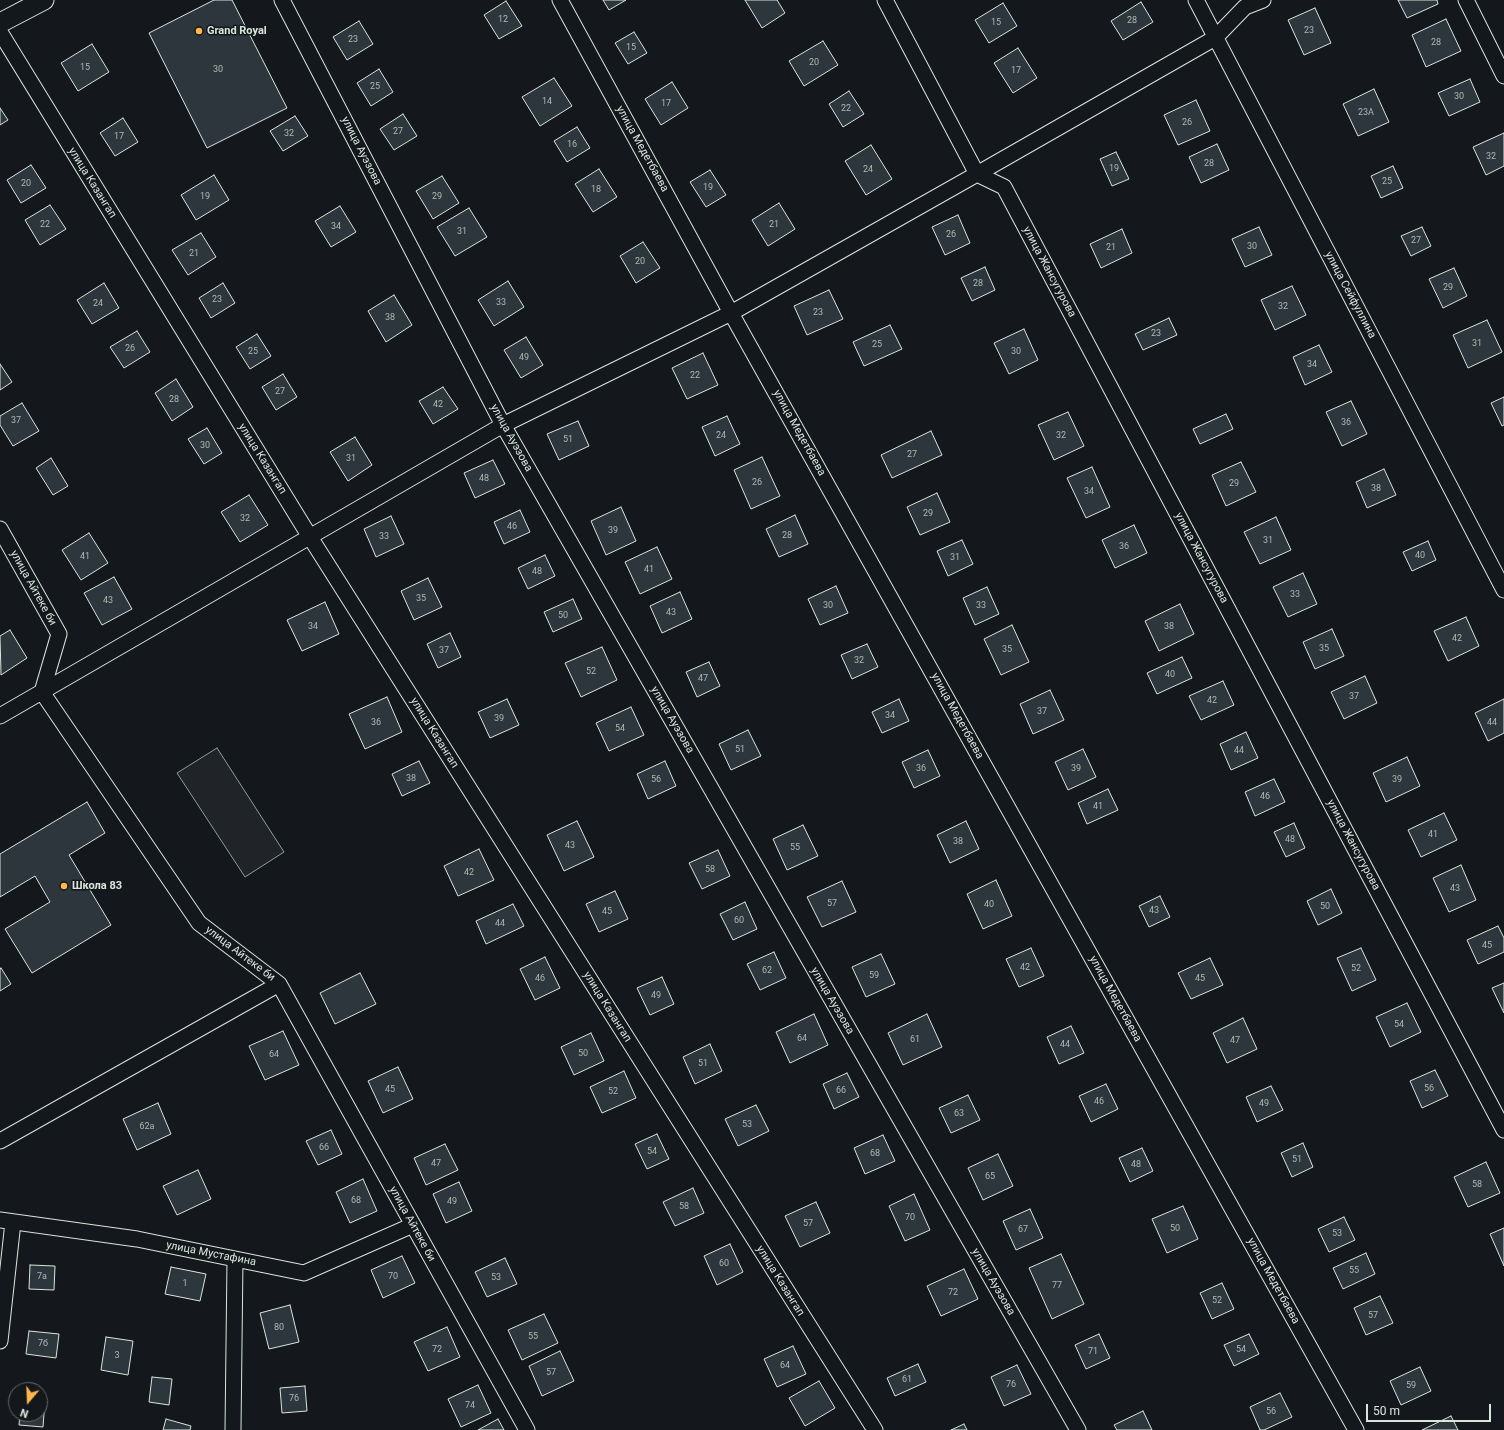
<!DOCTYPE html>
<meta charset="utf-8">
<style>
body{margin:0}
#map{position:relative;width:1504px;height:1430px;overflow:hidden;background:#14181c;font-family:Roboto,sans-serif}
canvas{display:block}
.north{position:absolute;left:8px;top:1382px;width:40px;height:40px;box-sizing:border-box;background:#14181c;border:1px solid #626a69;border-radius:50%;rotate:199deg;font-size:11px;font-weight:700;line-height:16px;text-align:center;color:#d8e6dc}
.north::after{content:'';display:block;margin:auto;width:14px;height:18px;background:#ffb74d;clip-path:polygon(50% 0,100% 100%,50% 72%,0 100%)}
.scale{position:absolute;left:1366px;top:1404px;width:125px;height:18px;box-sizing:border-box;border:2px solid #d8e6dc;border-top:0;padding-left:5px;font-size:12px;line-height:14px;white-space:nowrap;color:#d8e6dc;-webkit-text-stroke:3px #14181c;paint-order:stroke}
</style>
<div id="map">
<canvas width="1504" height="1430"></canvas>
<div class="north">N</div>
<div class="scale">50 m</div>
</div>
<script>
const ctx = document.querySelector('canvas').getContext('2d');
ctx.lineJoin = 'round';
function paint(path, color) {
  ctx.fillStyle = color;
  ctx.fill(path, 'evenodd');
}
function toPath(rows) {
  const path = new Path2D();
  for (const r of rows) {
    path.moveTo(r[0], r[1]);
    for (let i = 2; i < r.length; i += 2) path.lineTo(r[i], r[i + 1]);
  }
  return path;
}
function trace(path, color, width, dash) {
  ctx.strokeStyle = color;
  ctx.lineWidth = width;
  ctx.lineCap = dash ? 'butt' : 'round';
  ctx.setLineDash(dash || []);
  ctx.stroke(path);
}
function drawText(font, color, halo, rows, align = 'center') {
  ctx.font = font + ' Roboto,sans-serif';
  ctx.lineWidth = 3;
  ctx.setLineDash([]);
  ctx.textBaseline = 'middle';
  ctx.strokeStyle = halo;
  ctx.fillStyle = color;
  for (const [text, x, y, turn = 0] of rows) {
    ctx.save();
    ctx.translate(x, y);
    ctx.rotate((+turn || 0) * Math.PI / 180);
    ctx.textAlign = isNaN(turn) ? turn : align;
    if (halo) ctx.strokeText(text, 0, 0);
    ctx.fillText(text, 0, 0);
    ctx.restore();
  }
}
const green = toPath([
 [217,748,284,852,245,877,177,773,217,748]
]);
const building = toPath([
 [214,0,232,0,287,108,207,148,149,33,214,0],
 [603,0,626,0,609,10,603,0],
 [745,0,777,0,785,13,762,28,745,0],
 [1398,0,1437,0,1438,4,1407,18,1398,0],
 [506,1,522,26,499,39,484,15,506,1],
 [1141,2,1153,22,1123,40,1111,21,1141,2],
 [1003,3,1017,26,989,43,975,20,1003,3],
 [1315,8,1331,43,1304,55,1288,20,1315,8],
 [1446,19,1461,51,1426,67,1412,35,1446,19],
 [359,21,373,44,347,60,333,37,359,21],
 [634,32,647,53,628,64,615,43,634,32],
 [823,41,838,65,804,86,789,61,823,41],
 [92,44,109,72,78,91,61,63,92,44],
 [1018,48,1037,78,1013,93,994,63,1018,48],
 [379,69,393,92,371,106,357,83,379,69],
 [554,78,572,106,540,126,522,97,554,78],
 [1470,79,1480,102,1449,116,1438,93,1470,79],
 [672,82,688,108,661,125,645,99,672,82],
 [1374,89,1389,122,1358,136,1343,104,1374,89],
 [849,91,864,114,843,127,829,104,849,91],
 [1196,100,1210,131,1178,145,1164,115,1196,100],
 [0,108,8,120,0,125,0,108],
 [403,114,417,136,394,150,380,129,403,114],
 [295,116,308,136,283,151,270,131,295,116],
 [123,118,138,142,115,156,100,133,123,118],
 [577,127,590,148,567,162,554,141,577,127],
 [1504,133,1504,166,1486,175,1473,147,1504,133],
 [1217,144,1229,170,1201,183,1189,157,1217,144],
 [871,145,892,179,866,195,845,161,871,145],
 [1116,152,1129,179,1112,186,1100,159,1116,152],
 [31,165,46,188,21,203,7,180,31,165],
 [1393,166,1403,188,1381,198,1371,176,1393,166],
 [599,169,617,197,593,212,575,184,599,169],
 [710,170,726,195,706,207,690,182,710,170],
 [214,175,229,200,196,220,181,195,214,175],
 [442,176,459,203,433,219,416,191,442,176],
 [779,203,795,229,768,246,752,220,779,203],
 [50,205,66,229,40,245,25,220,50,205],
 [340,206,356,232,331,247,315,221,340,206],
 [469,208,487,237,455,256,437,227,469,208],
 [958,215,970,243,945,255,932,227,958,215],
 [1259,227,1272,255,1245,267,1232,239,1259,227],
 [1422,227,1431,246,1411,256,1401,236,1422,227],
 [1122,229,1132,253,1101,268,1090,244,1122,229],
 [201,233,216,257,188,275,172,250,201,233],
 [643,242,660,268,636,283,620,256,643,242],
 [985,267,995,290,972,301,961,278,985,267],
 [1454,268,1467,296,1443,308,1429,279,1454,268],
 [508,281,524,307,494,326,478,300,508,281],
 [104,283,119,308,92,324,77,300,104,283],
 [223,283,235,303,211,318,199,298,223,283],
 [1292,286,1306,315,1275,330,1261,300,1292,286],
 [829,290,843,319,807,335,794,306,829,290],
 [394,295,412,325,386,342,368,311,394,295],
 [1169,318,1177,335,1143,350,1135,334,1169,318],
 [1487,320,1502,352,1468,368,1453,335,1487,320],
 [890,325,902,349,864,366,853,342,890,325],
 [1024,329,1038,360,1009,374,994,343,1024,329],
 [137,331,150,352,124,368,110,347,137,331],
 [257,334,271,356,250,369,236,347,257,334],
 [526,337,543,365,521,378,504,350,526,337],
 [1319,345,1332,372,1305,385,1293,357,1319,345],
 [703,353,718,385,687,399,672,368,703,353],
 [0,364,12,382,0,390,0,364],
 [283,374,297,397,276,410,262,387,283,374],
 [176,379,193,407,172,421,155,393,176,379],
 [443,387,458,409,433,424,419,401,443,387],
 [1504,397,1504,425,1502,426,1491,403,1504,397],
 [1351,401,1367,434,1342,446,1326,412,1351,401],
 [22,403,39,431,13,446,0,425,0,416,22,403],
 [1068,412,1084,446,1054,460,1038,425,1068,412],
 [1226,414,1233,429,1200,444,1193,429,1226,414],
 [727,416,740,444,715,456,702,427,727,416],
 [578,421,589,446,559,460,547,434,578,421],
 [207,428,222,453,204,464,188,439,207,428],
 [931,431,942,455,892,478,881,455,931,431],
 [355,437,372,465,348,481,330,452,355,437],
 [762,457,780,496,751,509,734,470,762,457],
 [51,458,68,486,53,495,36,468,51,458],
 [493,460,505,484,475,498,464,473,493,460],
 [1241,462,1256,492,1226,506,1212,475,1241,462],
 [1092,467,1110,507,1086,518,1067,478,1092,467],
 [1384,469,1396,495,1367,508,1356,482,1384,469],
 [937,493,950,522,920,535,907,507,937,493],
 [249,495,268,525,240,542,221,512,249,495],
 [621,507,636,541,606,555,591,521,621,507],
 [520,510,530,532,504,544,494,522,520,510],
 [795,515,808,544,779,557,766,529,795,515],
 [391,516,404,544,376,557,364,529,391,516],
 [1276,517,1291,550,1260,564,1244,532,1276,517],
 [1134,525,1147,553,1115,568,1102,540,1134,525],
 [89,533,108,563,81,580,62,550,89,533],
 [962,540,973,564,948,576,937,551,962,540],
 [1428,541,1436,560,1412,571,1403,552,1428,541],
 [657,547,672,579,640,594,625,562,657,547],
 [545,555,555,576,528,589,518,568,545,555],
 [1303,573,1317,604,1288,617,1273,587,1303,573],
 [114,577,132,609,102,625,84,593,114,577],
 [428,578,442,607,414,620,401,591,428,578],
 [836,586,848,613,820,625,808,599,836,586],
 [987,587,999,614,975,625,963,598,987,587],
 [680,592,692,619,662,633,650,606,680,592],
 [573,599,582,619,553,632,544,612,573,599],
 [325,602,339,634,302,651,287,620,325,602],
 [1180,604,1194,634,1159,651,1145,621,1180,604],
 [1466,617,1479,646,1448,661,1434,631,1466,617],
 [1012,625,1029,662,1001,675,984,639,1012,625],
 [1332,629,1344,656,1315,669,1303,642,1332,629],
 [10,630,27,658,1,675,0,636,10,630],
 [450,633,461,657,438,668,427,644,450,633],
 [867,644,878,667,852,679,841,655,867,644],
 [602,647,617,680,581,697,565,663,602,647],
 [1182,657,1192,678,1157,694,1147,673,1182,657],
 [709,662,720,686,697,697,686,672,709,662],
 [1365,676,1377,703,1344,719,1331,692,1365,676],
 [1223,681,1234,705,1201,720,1189,696,1223,681],
 [1050,690,1064,720,1033,734,1020,704,1050,690],
 [387,697,402,732,365,749,349,714,387,697],
 [507,699,519,725,490,738,478,712,507,699],
 [899,699,909,721,882,733,872,712,899,699],
 [1504,699,1504,733,1488,741,1475,713,1504,699],
 [631,707,644,735,609,751,596,723,631,707],
 [748,730,761,756,731,770,719,744,748,730],
 [1246,732,1258,758,1231,770,1220,744,1246,732],
 [1083,749,1096,777,1068,790,1055,762,1083,749],
 [928,750,940,776,914,788,902,762,928,750],
 [1407,757,1420,786,1386,802,1373,773,1407,757],
 [419,761,430,783,402,796,392,774,419,761],
 [665,761,676,786,648,799,637,774,665,761],
 [1274,779,1285,802,1255,816,1245,792,1274,779],
 [1108,789,1118,810,1087,824,1078,803,1108,789],
 [87,802,105,833,69,855,111,925,32,973,5,929,50,902,35,876,0,897,0,854,87,802],
 [1444,813,1457,840,1421,857,1408,830,1444,813],
 [577,821,594,857,564,871,547,835,577,821],
 [966,821,979,849,950,863,937,835,966,821],
 [1294,823,1305,848,1286,857,1274,832,1294,823],
 [803,825,818,856,787,870,773,839,803,825],
 [479,849,494,880,458,896,444,866,479,849],
 [718,850,730,876,702,889,689,863,718,850],
 [1461,865,1476,900,1449,912,1433,878,1461,865],
 [996,880,1012,916,983,929,967,894,996,880],
 [842,881,856,912,822,927,807,897,842,881],
 [1331,889,1342,913,1318,925,1307,901,1331,889],
 [615,891,628,919,599,932,586,904,615,891],
 [1160,896,1170,917,1149,927,1139,906,1160,896],
 [745,902,757,929,733,940,720,914,745,902],
 [513,904,524,926,486,944,476,921,513,904],
 [1498,926,1504,938,1504,952,1478,964,1467,940,1498,926],
 [1031,948,1044,976,1019,987,1006,959,1031,948],
 [1361,948,1376,980,1352,991,1337,958,1361,948],
 [774,952,786,978,760,990,747,964,774,952],
 [881,954,895,984,866,997,852,967,881,954],
 [545,957,560,988,535,1000,520,969,545,957],
 [1210,958,1223,985,1191,999,1178,973,1210,958],
 [1,968,11,984,0,991,0,969,1,968],
 [360,973,376,1004,335,1024,320,993,360,973],
 [662,977,674,1004,650,1015,637,988,662,977],
 [1504,983,1504,1013,1492,988,1504,983],
 [1407,1003,1421,1032,1390,1047,1376,1017,1407,1003],
 [814,1014,828,1045,790,1063,776,1032,814,1014],
 [927,1014,942,1047,903,1065,888,1033,927,1014],
 [1243,1018,1257,1049,1227,1063,1213,1033,1243,1018],
 [1071,1026,1084,1053,1059,1064,1047,1037,1071,1026],
 [283,1031,299,1065,265,1080,249,1046,283,1031],
 [591,1033,604,1061,574,1075,561,1047,591,1033],
 [710,1044,722,1071,695,1084,683,1057,710,1044],
 [398,1067,413,1099,383,1113,368,1081,398,1067],
 [1435,1070,1448,1096,1422,1108,1410,1081,1435,1070],
 [624,1071,636,1098,602,1113,590,1087,624,1071],
 [847,1073,859,1097,834,1109,823,1084,847,1073],
 [1106,1084,1118,1109,1091,1122,1079,1096,1106,1084],
 [1271,1086,1283,1110,1257,1122,1246,1097,1271,1086],
 [968,1095,980,1120,951,1133,939,1108,968,1095],
 [158,1103,171,1134,137,1150,123,1119,158,1103],
 [756,1105,769,1131,738,1146,725,1119,756,1105],
 [331,1130,342,1154,318,1165,306,1141,331,1130],
 [657,1134,669,1159,647,1169,635,1144,657,1134],
 [883,1135,895,1161,865,1174,854,1148,883,1135],
 [1303,1143,1313,1167,1292,1177,1281,1153,1303,1143],
 [445,1144,458,1170,426,1185,414,1158,445,1144],
 [1142,1148,1153,1171,1130,1182,1119,1158,1142,1148],
 [998,1154,1013,1186,983,1200,968,1168,998,1154],
 [1486,1162,1500,1193,1468,1207,1454,1177,1486,1162],
 [198,1170,211,1199,177,1215,163,1186,198,1170],
 [363,1179,377,1211,350,1223,336,1192,363,1179],
 [459,1182,472,1211,446,1223,433,1194,459,1182],
 [693,1188,704,1213,675,1226,663,1202,693,1188],
 [914,1194,930,1230,905,1241,889,1206,914,1194],
 [816,1202,830,1233,800,1247,785,1216,816,1202],
 [1183,1206,1198,1239,1167,1253,1152,1219,1183,1206],
 [1030,1209,1043,1238,1016,1250,1003,1221,1030,1209],
 [1344,1217,1355,1240,1329,1252,1318,1229,1344,1217],
 [1504,1228,1504,1266,1490,1234,1504,1228],
 [730,1244,743,1272,717,1285,704,1256,730,1244],
 [1366,1253,1375,1274,1343,1289,1333,1268,1366,1253],
 [1061,1254,1084,1304,1052,1319,1029,1268,1061,1254],
 [402,1256,415,1283,383,1298,371,1270,402,1256],
 [505,1258,517,1284,487,1297,475,1272,505,1258],
 [30,1265,55,1266,54,1290,29,1289,30,1265],
 [171,1267,206,1274,200,1301,165,1294,171,1267],
 [964,1269,978,1299,941,1316,927,1286,964,1269],
 [1222,1283,1234,1309,1212,1319,1200,1293,1222,1283],
 [1380,1296,1393,1323,1366,1335,1354,1308,1380,1296],
 [290,1305,299,1342,269,1349,260,1313,290,1305],
 [544,1314,558,1343,522,1360,508,1330,544,1314],
 [447,1327,460,1357,428,1371,414,1342,447,1327],
 [29,1331,59,1334,56,1358,26,1354,29,1331],
 [1099,1334,1110,1358,1086,1369,1075,1345,1099,1334],
 [1249,1334,1259,1354,1234,1366,1224,1345,1249,1334],
 [106,1337,133,1341,128,1375,101,1370,106,1337],
 [793,1346,806,1374,777,1387,764,1359,793,1346],
 [560,1351,574,1381,542,1396,529,1366,560,1351],
 [918,1364,926,1382,895,1396,887,1378,918,1364],
 [1017,1365,1031,1394,1004,1406,991,1377,1017,1365],
 [1420,1367,1431,1391,1401,1405,1390,1381,1420,1367],
 [152,1377,172,1379,169,1405,149,1402,152,1377],
 [819,1381,835,1408,805,1426,789,1398,819,1381],
 [478,1385,491,1413,461,1427,448,1399,478,1385],
 [305,1386,307,1411,282,1413,280,1388,305,1386],
 [1280,1393,1292,1417,1264,1430,1260,1430,1250,1407,1280,1393],
 [40,1400,45,1400,43,1427,19,1425,20,1414,40,1414,40,1400],
 [1143,1411,1152,1430,1117,1430,1114,1425,1143,1411],
 [1451,1416,1458,1430,1422,1430,1451,1416],
 [166,1419,191,1426,190,1430,163,1430,166,1419],
 [498,1419,504,1430,478,1430,498,1419],
 [964,1424,967,1430,951,1430,964,1424]
]);
const minor = toPath([
 [282,0,503,425,1078,1430],
 [560,0,731,313,1356,1430],
 [885,0,977,174,1004,187,1504,1130],
 [1196,0,1504,590],
 [1466,0,1504,76],
 [0,32,310,537,875,1430],
 [0,529,59,634,42,692,199,923,279,984,527,1430],
 [0,716,503,425,731,313,977,174,1215,38,1245,7,1263,0],
 [0,1141,279,984],
 [0,1220,137,1239,304,1273,413,1225],
 [0,1341,13,1222],
 [233,1430,235,1259]
]);
const tertiary = toPath([
 [0,23,44,0]
]);
const markers = [
 [199,31,4,"#ffb74d"],
 [64,886,4,"#ffb74d"]
];
const numberNames = [
 ["12",503,20],
 ["28",1132,21],
 ["15",996,23],
 ["23",1309,31],
 ["23",353,40],
 ["28",1436,43],
 ["15",631,48],
 ["20",814,63],
 ["15",85,68],
 ["30",218,70],
 ["17",1016,71],
 ["25",375,87],
 ["30",1459,97],
 ["14",547,102],
 ["17",666,104],
 ["22",846,109],
 ["23А",1366,113],
 ["26",1187,123],
 ["27",398,132],
 ["32",289,134],
 ["17",119,137],
 ["16",572,145],
 ["32",1491,157],
 ["28",1209,164],
 ["19",1114,169],
 ["24",868,170],
 ["25",1387,182],
 ["20",26,184],
 ["19",708,188],
 ["18",596,190],
 ["19",205,197],
 ["29",437,197],
 ["22",45,225],
 ["21",774,225],
 ["34",336,227],
 ["31",462,232],
 ["26",951,235],
 ["27",1416,241],
 ["30",1252,247],
 ["21",1111,248],
 ["21",194,254],
 ["20",640,262],
 ["28",978,284],
 ["29",1448,288],
 ["23",217,300],
 ["33",501,303],
 ["24",98,304],
 ["32",1283,307],
 ["23",818,313],
 ["38",390,318],
 ["23",1156,334],
 ["31",1477,344],
 ["25",877,345],
 ["26",130,349],
 ["25",253,352],
 ["30",1016,352],
 ["49",524,358],
 ["34",1312,365],
 ["22",695,376],
 ["27",280,392],
 ["28",174,400],
 ["42",438,405],
 ["37",16,421],
 ["36",1346,423],
 ["24",721,436],
 ["32",1061,436],
 ["51",568,440],
 ["30",205,446],
 ["27",912,455],
 ["31",351,459],
 ["48",484,479],
 ["26",757,483],
 ["29",1234,484],
 ["38",1376,489],
 ["34",1089,492],
 ["29",928,514],
 ["32",245,519],
 ["46",512,527],
 ["39",613,531],
 ["28",787,536],
 ["33",384,537],
 ["31",1268,541],
 ["36",1124,547],
 ["40",1420,556],
 ["41",85,557],
 ["31",955,558],
 ["41",649,570],
 ["48",537,572],
 ["33",1295,595],
 ["35",421,599],
 ["43",108,601],
 ["30",828,606],
 ["33",981,606],
 ["43",671,613],
 ["50",563,616],
 ["34",313,627],
 ["38",1169,627],
 ["42",1457,639],
 ["35",1324,649],
 ["35",1007,650],
 ["37",444,651],
 ["32",859,661],
 ["52",591,672],
 ["40",1170,675],
 ["47",703,679],
 ["37",1354,697],
 ["42",1212,701],
 ["37",1042,712],
 ["34",890,716],
 ["39",499,719],
 ["36",376,723],
 ["44",1492,723],
 ["54",620,729],
 ["51",740,750],
 ["44",1239,751],
 ["36",921,769],
 ["39",1076,769],
 ["38",411,779],
 ["56",656,780],
 ["39",1397,780],
 ["46",1265,797],
 ["41",1098,807],
 ["41",1433,835],
 ["48",1290,840],
 ["38",958,842],
 ["43",570,846],
 ["55",795,848],
 ["58",710,870],
 ["42",469,873],
 ["43",1455,889],
 ["57",832,904],
 ["40",989,905],
 ["50",1325,907],
 ["43",1154,911],
 ["45",607,912],
 ["60",739,921],
 ["44",500,924],
 ["45",1487,946],
 ["42",1025,968],
 ["52",1356,969],
 ["62",767,971],
 ["59",874,976],
 ["46",540,979],
 ["45",1200,979],
 ["49",656,996],
 ["54",1399,1025],
 ["64",802,1039],
 ["61",915,1040],
 ["47",1235,1041],
 ["44",1065,1045],
 ["50",583,1054],
 ["64",274,1055],
 ["51",703,1064],
 ["56",1429,1089],
 ["45",390,1090],
 ["66",841,1091],
 ["52",613,1092],
 ["46",1099,1102],
 ["49",1264,1104],
 ["63",959,1114],
 ["53",747,1125],
 ["62а",147,1127],
 ["66",324,1148],
 ["54",652,1152],
 ["68",875,1154],
 ["51",1297,1160],
 ["47",436,1164],
 ["48",1136,1165],
 ["65",990,1177],
 ["58",1477,1185],
 ["68",356,1201],
 ["49",452,1202],
 ["58",684,1207],
 ["70",910,1218],
 ["57",808,1224],
 ["50",1175,1229],
 ["67",1023,1230],
 ["53",1337,1234],
 ["60",724,1264],
 ["55",1354,1271],
 ["7а",42,1277],
 ["70",393,1277],
 ["53",496,1278],
 ["1",185,1284],
 ["77",1057,1286],
 ["72",953,1293],
 ["52",1217,1301],
 ["57",1373,1316],
 ["80",279,1328],
 ["55",533,1337],
 ["7б",43,1344],
 ["72",437,1350],
 ["54",1241,1350],
 ["71",1093,1352],
 ["3",117,1356],
 ["64",785,1366],
 ["57",551,1373],
 ["61",907,1380],
 ["76",1011,1385],
 ["59",1411,1386],
 ["76",294,1399],
 ["74",470,1406],
 ["56",1271,1412]
];
const poiNames = [
 ["Grand Royal",207,31],
 ["Школа 83",72,886]
];
const streetNames = [
 ["улица Медетбаева",642,149,61],
 ["улица Ауэзова",361,151,63],
 ["улица Казангап",92,183,58],
 ["улица Жансугурова",1049,272,62],
 ["улица Сейфуллина",1350,295,62],
 ["улица Медетбаева",799,433,61],
 ["улица Ауэзова",511,438,61],
 ["улица Казангап",262,459,58],
 ["улица Жансугурова",1201,558,62],
 ["улица Айтеке би",33,588,61],
 ["улица Медетбаева",957,716,61],
 ["улица Ауэзова",672,720,60],
 ["улица Казангап",434,733,58],
 ["улица Жансугурова",1353,845,62],
 ["улица Айтеке би",240,954,37],
 ["улица Медетбаева",1115,999,61],
 ["улица Ауэзова",832,1001,60],
 ["улица Казангап",607,1007,58],
 ["улица Айтеке би",412,1224,61],
 ["улица Мустафина",211,1254,11],
 ["улица Казангап",780,1281,58],
 ["улица Медетбаева",1273,1281,61],
 ["улица Ауэзова",993,1282,60]
];
paint(green, '#202428');
trace(green, '#939e99', 1);
paint(building, '#2c363c');
trace(building, '#d8e6dc', 1);
trace(minor, '#d8e6dc', 17);
trace(tertiary, '#d8e6dc', 21);
trace(minor, '#14181c', 15);
trace(tertiary, '#14181c', 19);
for (const [x, y, r, color] of markers) {
  const dot = new Path2D();
  dot.arc(x, y, r, 0, 2 * Math.PI);
  ctx.fillStyle = color;
  ctx.fill(dot);
  trace(dot, '#14181c', 1.5);
}
drawText('9px', '#adbab4', null, numberNames);
drawText('bold 11px', '#d8e6dc', '#14181c', poiNames, 'left');
drawText('11px', '#d8e6dc', '#14181c', streetNames);
</script>
